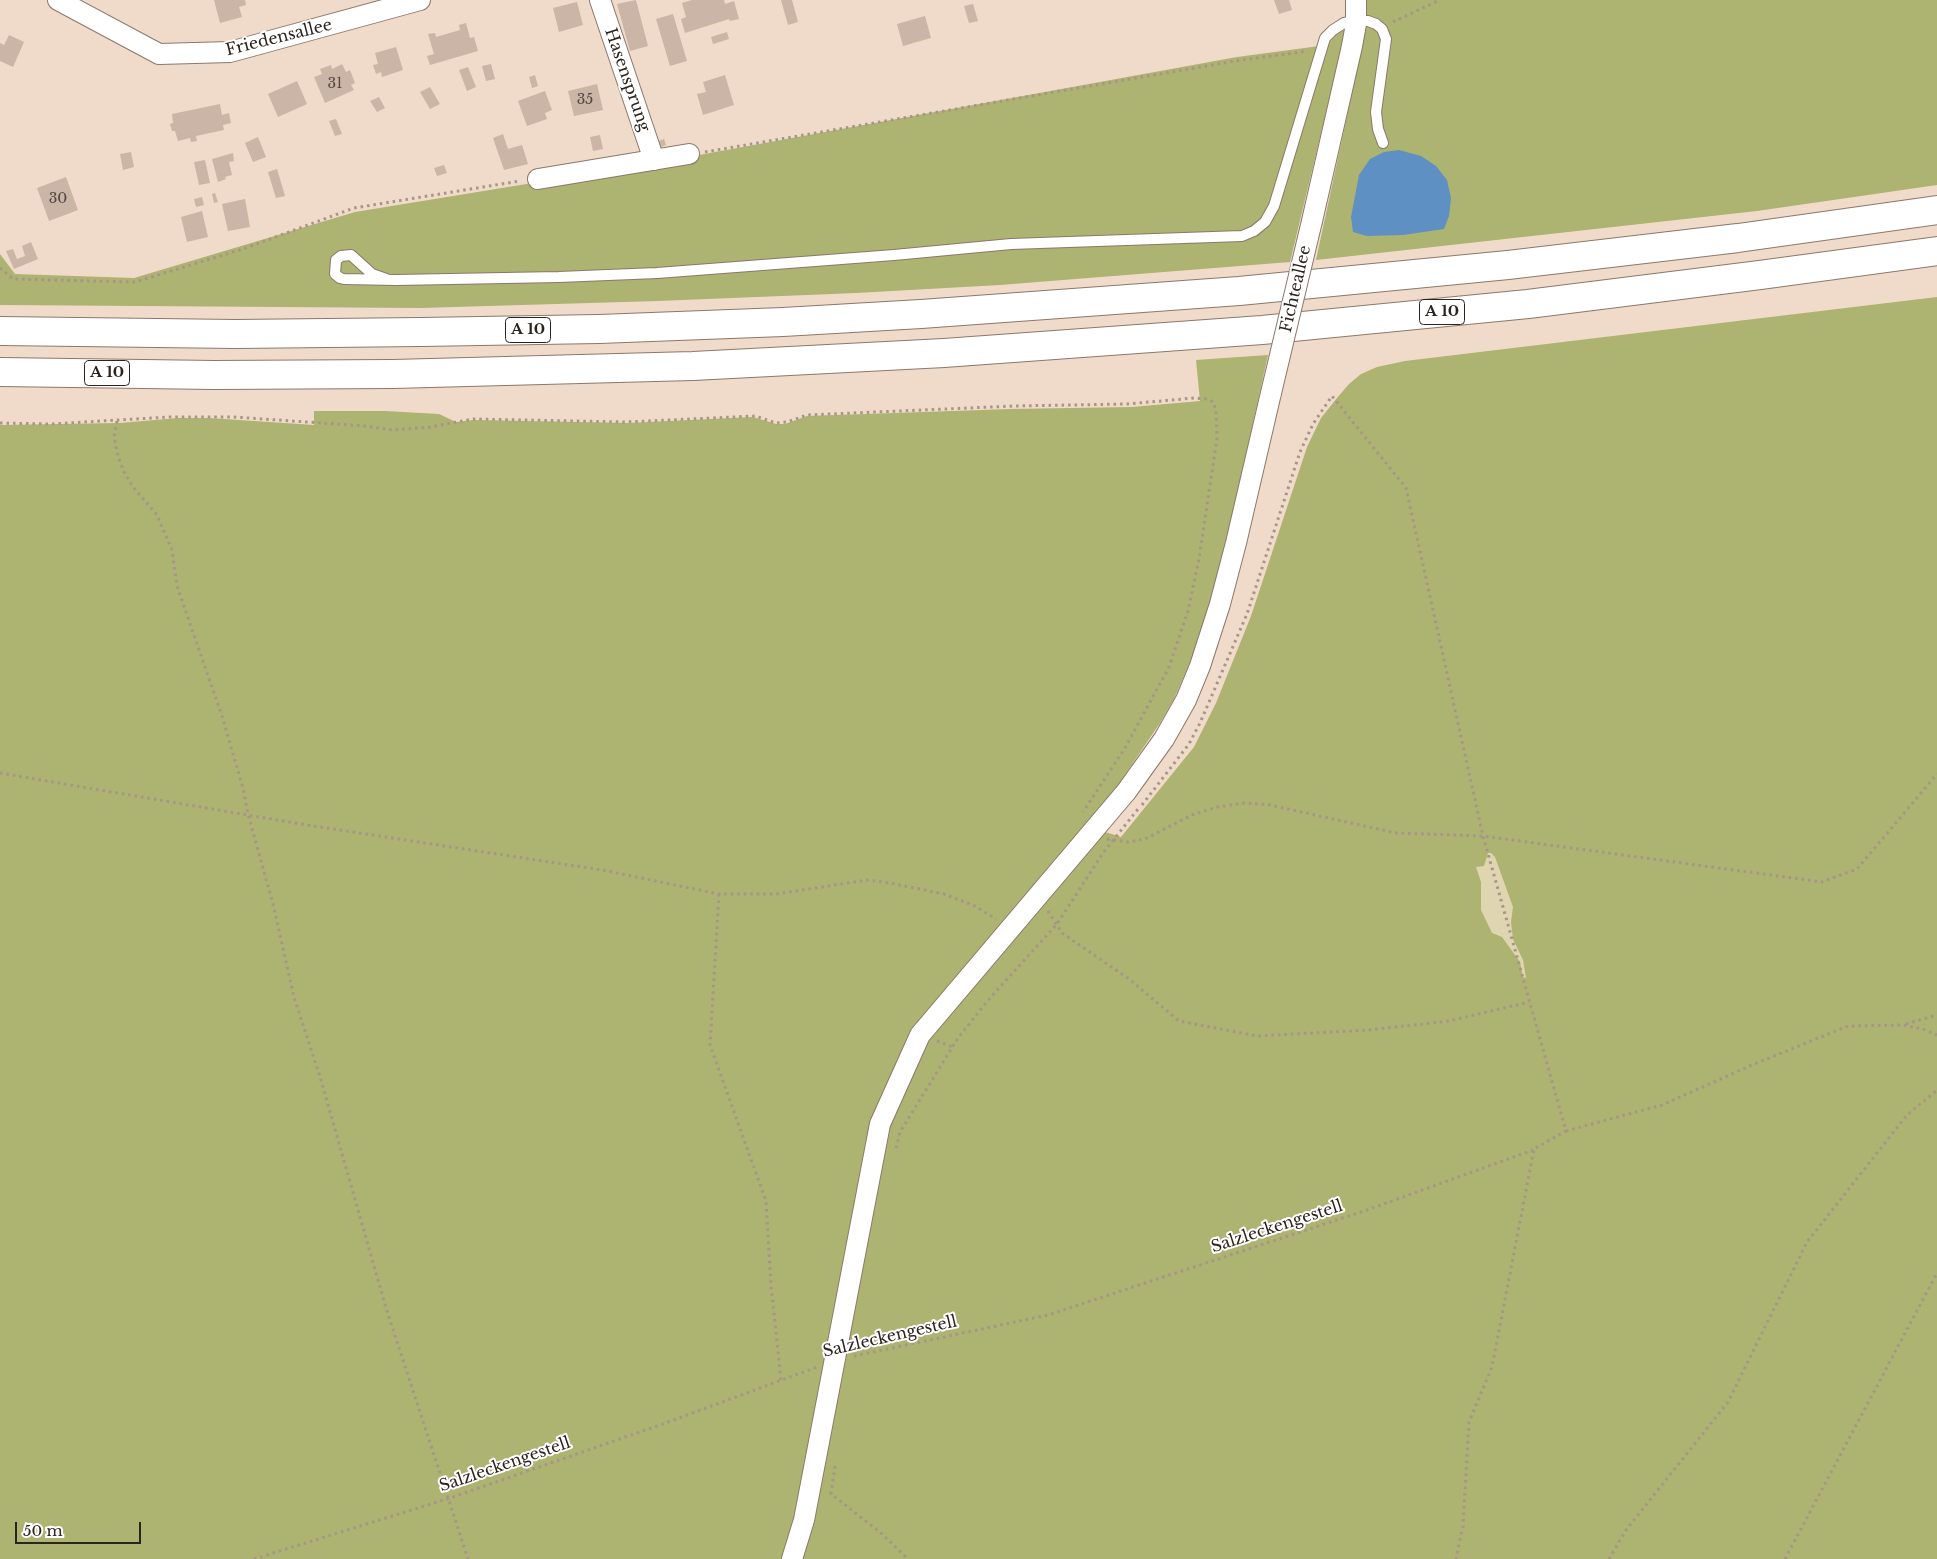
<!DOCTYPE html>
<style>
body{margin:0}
#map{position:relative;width:1937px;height:1559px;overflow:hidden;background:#f0daca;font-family:"Libre Baskerville",serif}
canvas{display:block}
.scale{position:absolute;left:15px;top:1522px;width:126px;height:22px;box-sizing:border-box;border:2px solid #2b231d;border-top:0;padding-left:6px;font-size:15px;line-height:18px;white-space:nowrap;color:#2b231d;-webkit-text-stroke:4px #fff;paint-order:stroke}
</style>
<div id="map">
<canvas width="1937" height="1559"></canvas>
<div class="scale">50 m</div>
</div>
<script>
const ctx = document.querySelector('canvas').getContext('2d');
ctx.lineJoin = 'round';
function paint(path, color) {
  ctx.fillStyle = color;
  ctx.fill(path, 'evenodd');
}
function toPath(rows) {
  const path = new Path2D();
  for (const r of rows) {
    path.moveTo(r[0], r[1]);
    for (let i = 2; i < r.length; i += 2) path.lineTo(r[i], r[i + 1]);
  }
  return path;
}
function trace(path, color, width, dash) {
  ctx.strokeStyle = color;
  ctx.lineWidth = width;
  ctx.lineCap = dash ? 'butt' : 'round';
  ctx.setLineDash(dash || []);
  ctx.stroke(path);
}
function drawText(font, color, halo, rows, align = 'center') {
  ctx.font = font + ' "Libre Baskerville",serif';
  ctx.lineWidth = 4;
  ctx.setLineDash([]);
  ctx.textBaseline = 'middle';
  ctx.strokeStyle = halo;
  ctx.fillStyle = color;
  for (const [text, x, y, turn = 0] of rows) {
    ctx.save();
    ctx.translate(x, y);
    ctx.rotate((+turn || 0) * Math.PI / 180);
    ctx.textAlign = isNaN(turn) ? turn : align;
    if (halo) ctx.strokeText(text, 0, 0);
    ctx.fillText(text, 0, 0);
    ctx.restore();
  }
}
const green = toPath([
 [1352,0,1937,0,1937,185,1757,211,1316,260,1358,65,1348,29,1339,58,1290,262,1000,285,856,293,658,301,420,308,0,305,0,254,15,274,134,278,355,212,655,163,1237,57,1327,45,1343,28],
 [1937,297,1937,1559,0,1559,0,425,120,423,178,418,209,418,314,425,314,411,385,411,439,414,456,422,473,420,628,423,753,417,776,424,785,424,807,416,1010,409,1132,407,1200,401,1196,360,1268,355,1222,563,1193,655,1174,699,1160,723,1092,823,1102,831,1121,837,1194,747,1216,703,1251,616,1307,447,1321,418,1337,398,1349,384,1361,374,1377,367,1405,361]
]);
const sand = toPath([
 [1488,853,1491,853,1495,857,1513,907,1511,922,1513,939,1523,960,1526,978,1523,977,1520,962,1502,937,1492,933,1481,910,1481,882,1476,867,1484,866]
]);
const water = toPath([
 [1399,150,1421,156,1436,166,1447,180,1451,198,1449,216,1444,229,1403,235,1367,236,1353,232,1351,217,1359,175,1370,159,1384,152]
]);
const building = toPath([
 [214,0,245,0,246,5,239,7,242,17,220,23],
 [636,0,648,46,630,51,617,4],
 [692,0,724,0,725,4,734,1,739,19,730,21,729,19,685,33,681,19,686,17,682,3],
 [781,0,792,0,798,22,788,25],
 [1274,0,1289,0,1292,10,1279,14],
 [577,2,583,25,559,32,553,8],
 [973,4,978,21,969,23,964,6],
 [673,14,687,61,670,66,656,19],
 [925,16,931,38,903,46,897,24],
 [466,23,470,38,474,37,478,51,430,65,427,56,434,54,428,34,435,33,436,37,460,30,459,25],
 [727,32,729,39,713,44,711,37],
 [9,35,24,42,13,67,0,61,0,43,4,45],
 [396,47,403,70,382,77,381,72,376,74,373,65,378,64,375,53],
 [342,64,346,72,350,70,355,83,351,85,354,90,325,103,314,77,322,74,320,69,331,65,332,69],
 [491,64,495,79,486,81,482,66],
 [468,67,476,87,467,91,459,70],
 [535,75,538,86,532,88,529,77],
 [725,75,734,105,703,115,697,94,706,92,703,82],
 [297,81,307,104,278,117,268,94],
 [597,84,603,110,574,116,568,91],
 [430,87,440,104,430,109,420,92],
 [545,91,552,110,545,113,547,119,527,126,518,101],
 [379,97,385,108,377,112,370,101],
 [220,104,222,115,229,113,231,123,223,125,224,130,196,136,197,141,191,142,190,138,178,141,175,131,172,131,170,124,173,123,172,114],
 [648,113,659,141,664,139,666,145,655,149],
 [336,119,342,134,335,136,329,121],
 [503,134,508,149,522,145,528,164,504,170,493,138],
 [600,135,603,149,593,151,590,137],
 [258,137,266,157,253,162,245,143],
 [131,152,134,167,123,170,120,154],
 [233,153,234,161,229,162,232,175,225,177,226,179,218,182,212,159],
 [205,160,210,183,199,185,194,162],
 [444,165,447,173,437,176,434,168],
 [277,169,285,196,276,198,268,172],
 [66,177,78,210,49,221,37,188],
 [215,193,218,202,214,203,212,194],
 [202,197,204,205,196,207,194,199],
 [245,199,250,227,228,231,222,204],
 [202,211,208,237,187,242,181,217],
 [31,242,38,259,14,269,6,251,13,249,17,259,25,256,22,246]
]);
const path = toPath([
 [1393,22,1440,0],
 [705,152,1241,60,1308,51],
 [0,268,13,279,135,282,243,249,354,208,520,181],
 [117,421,114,437,118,456,124,472,133,487,157,515,172,550,177,586,222,716,243,788,248,814,273,904,294,997,321,1080,386,1308,468,1559],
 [0,423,51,424,169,417,234,417,365,426,393,430,430,427,473,419,626,422,755,416,776,423,787,422,807,415,1014,406,1127,404,1194,398,1207,399,1213,402,1216,410,1217,438,1199,559,1188,611,1169,667,1125,748,1083,812],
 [0,773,307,825,602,870,719,894,776,894,867,880,890,883,944,894,962,901,975,906,996,919],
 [1142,805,1189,744,1200,723,1247,614,1300,452,1313,424,1332,396,1406,488,1483,836,1566,1131,1534,1149,1492,1367,1469,1422,1463,1526,1456,1559],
 [1107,839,1128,842,1145,839,1192,815,1217,807,1244,803,1270,805,1396,833,1483,836,1822,882,1857,869,1937,774],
 [719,894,710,1045,766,1201,771,1285,781,1380],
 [1048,911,1062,933,1129,979,1179,1021,1257,1036,1369,1030,1449,1021,1529,1002],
 [1906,1024,1937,1015],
 [937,1041,953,1047],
 [1566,1131,1662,1105,1752,1065,1848,1026,1903,1025,1923,1029,1937,1035],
 [896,1148,900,1132,958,1038,990,998,1057,924,1103,853,1138,809],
 [854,1356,1048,1315,1367,1210,1533,1150],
 [835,1466,831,1494,881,1533,908,1559],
 [254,1559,447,1499,660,1425,817,1367],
 [1609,1559,1626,1530,1728,1402,1807,1242,1907,1115,1937,1090],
 [1785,1559,1937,1273]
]);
const lane = toPath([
 [389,280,372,274,351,255,341,256,336,260,335,274,340,278,344,279,396,280,559,277,657,273,894,255,1011,244,1242,236,1254,231,1265,222,1274,206,1325,38,1333,30,1344,23,1356,21,1368,21,1376,24,1382,29,1386,39,1376,112,1378,129,1383,143]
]);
const street = toPath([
 [58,0,159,54,230,52,420,0],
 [600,0,654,160],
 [538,179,689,154],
 [1312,221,1352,46,1356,24,1356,0],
 [792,1559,804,1520,880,1124,920,1035,1126,792,1164,739,1186,700,1200,666,1220,604,1236,543,1271,393]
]);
const highway = toPath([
 [0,331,235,334,421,332,599,329,783,322,921,314,1239,291,1508,265,1738,238,1937,210],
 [0,372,214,375,393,374,693,366,944,353,1262,330,1528,304,1760,275,1937,251]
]);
const streetBridge = toPath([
 [1271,393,1312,221]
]);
const numberNames = [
 ["31",335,84],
 ["35",585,100],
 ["30",58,199]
];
const shields = [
 [1442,312,45],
 [528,330,45],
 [107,373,45]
];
const shieldNames = [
 ["A 10",1442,312],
 ["A 10",528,330],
 ["A 10",107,373]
];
const streetNames = [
 ["Friedensallee",279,38,-14],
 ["Hasensprung",627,80,71],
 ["Fichteallee",1296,289,-77],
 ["Salzleckengestell",1277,1227,-18],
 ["Salzleckengestell",890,1337,-13],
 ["Salzleckengestell",505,1465,-19]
];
paint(green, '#adb370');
paint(sand, '#dfd5b0');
paint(water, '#5e90c4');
paint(building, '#cab5a6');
trace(lane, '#8c786a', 12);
trace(street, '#8c786a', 22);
trace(highway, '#8c786a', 30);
trace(path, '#a69589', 3, [2.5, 4]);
trace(lane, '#fff', 10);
trace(street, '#fff', 20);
trace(highway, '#fff', 28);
trace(streetBridge, '#8c786a', 22, []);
trace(streetBridge, '#fff', 20);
drawText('14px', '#53483f', null, numberNames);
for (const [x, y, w] of shields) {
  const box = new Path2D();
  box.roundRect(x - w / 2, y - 12.5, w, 25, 4);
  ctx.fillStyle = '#fff';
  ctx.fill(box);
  trace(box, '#2b231d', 1);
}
drawText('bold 15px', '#2b231d', null, shieldNames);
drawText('16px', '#2b231d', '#fff', streetNames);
</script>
